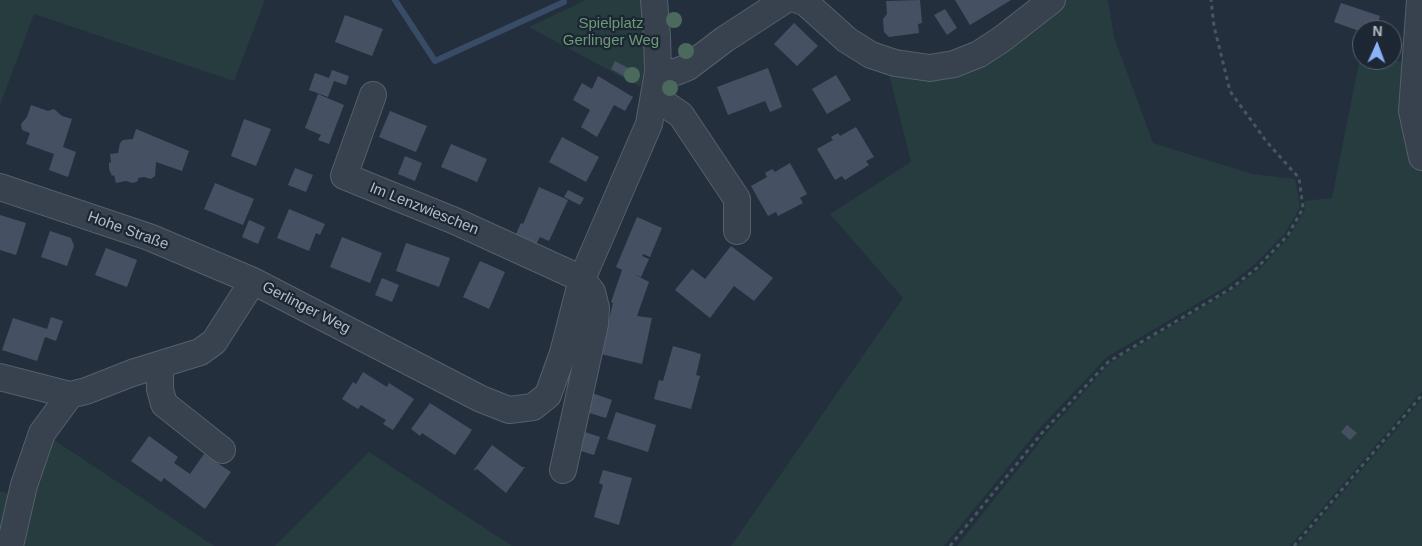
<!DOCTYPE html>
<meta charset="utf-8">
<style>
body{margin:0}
#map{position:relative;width:1422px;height:546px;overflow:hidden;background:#242f3e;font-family:Arial,sans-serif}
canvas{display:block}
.north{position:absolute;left:1352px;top:20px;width:50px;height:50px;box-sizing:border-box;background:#1d2633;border:1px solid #59626f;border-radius:50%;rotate:2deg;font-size:14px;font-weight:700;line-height:20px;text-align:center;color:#b4bcc9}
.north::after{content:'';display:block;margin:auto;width:18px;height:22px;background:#8ab4f8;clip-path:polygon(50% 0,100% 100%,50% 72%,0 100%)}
</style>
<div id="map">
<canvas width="1422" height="546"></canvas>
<div class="north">N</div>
</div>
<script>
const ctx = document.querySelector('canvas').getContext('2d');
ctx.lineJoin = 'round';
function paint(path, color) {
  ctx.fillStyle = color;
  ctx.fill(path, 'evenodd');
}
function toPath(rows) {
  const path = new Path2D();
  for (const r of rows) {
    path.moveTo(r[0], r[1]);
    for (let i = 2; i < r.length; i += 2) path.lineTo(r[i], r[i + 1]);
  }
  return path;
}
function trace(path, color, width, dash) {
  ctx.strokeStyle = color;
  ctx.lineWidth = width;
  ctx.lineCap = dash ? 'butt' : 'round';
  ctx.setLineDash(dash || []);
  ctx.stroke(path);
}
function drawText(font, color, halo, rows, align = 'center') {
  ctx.font = font + ' Arial,sans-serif';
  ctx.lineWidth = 4.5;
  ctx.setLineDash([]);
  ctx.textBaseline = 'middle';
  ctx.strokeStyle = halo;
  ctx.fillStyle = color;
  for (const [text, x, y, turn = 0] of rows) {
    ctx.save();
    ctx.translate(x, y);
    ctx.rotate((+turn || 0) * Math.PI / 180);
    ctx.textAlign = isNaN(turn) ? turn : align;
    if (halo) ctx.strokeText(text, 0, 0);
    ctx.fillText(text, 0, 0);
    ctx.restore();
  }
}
const green = toPath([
 [0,0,265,0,234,81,34,14,0,105],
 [586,0,639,0,641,3,645,37,643,76,640,87,529,27],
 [1059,0,1108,0,1114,37,1153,143,1252,174,1295,179,1300,207,1285,233,1255,264,1227,286,1107,357,1038,430,944,546,731,546,903,298,830,214,911,162,889,74,931,76],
 [1360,58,1409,62,1422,166,1422,391,1290,546,957,546,1046,434,1110,363,1232,290,1261,268,1290,236,1305,209,1304,201,1332,198],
 [1422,399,1422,546,1297,546,1390,437],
 [48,436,214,546,15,546],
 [369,452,512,546,275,546],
 [0,491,14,496,0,546]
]);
const stream = toPath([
 [395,0,435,61,564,2]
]);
const building = toPath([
 [920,0,922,23,918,24,919,33,889,37,884,32,883,19,887,14,886,1],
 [955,0,1011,0,970,25],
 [1341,3,1380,16,1376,30,1362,32,1334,22],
 [945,9,957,28,947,35,934,15],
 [345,15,383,29,372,56,335,42],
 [794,23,818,46,797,66,774,44],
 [615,61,630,69,625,77,611,69],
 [768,68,782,107,770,112,765,101,728,115,717,87],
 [332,70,349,76,346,85,334,81,328,97,309,90,315,73,329,78],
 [836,75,851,100,827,114,812,89],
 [598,76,633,97,625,111,614,105,597,137,581,127,590,110,573,100,582,83,592,89],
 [318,94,344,105,329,144,318,140,321,135,305,128],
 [31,105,48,111,54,109,62,116,72,119,63,147,76,152,68,177,49,170,54,154,26,144,30,133,22,130,21,124,27,117],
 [390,111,427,126,416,152,379,137],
 [244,119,271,129,256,166,231,156],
 [856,127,874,157,866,161,869,165,845,180,842,176,835,180,817,149,833,140,831,137,838,133,840,136],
 [136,129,189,151,182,171,156,162,155,176,151,179,144,177,138,178,138,181,133,183,126,181,116,183,114,175,112,176,109,169,109,163,111,162,110,154,118,153,120,143,123,140,133,139],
 [562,137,599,157,586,182,549,162],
 [451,144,487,159,477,182,441,167],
 [405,156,422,163,415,181,398,174],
 [790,163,807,194,800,198,803,203,778,216,776,212,768,216,751,186,767,177,765,173,772,169,775,172],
 [295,168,313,175,306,192,288,185],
 [215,183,254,199,243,225,204,209],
 [539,187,568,200,549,241,540,237,535,246,515,236,521,223,523,224],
 [568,190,584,198,580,205,564,197],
 [289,209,325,224,320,235,316,233,309,251,277,238],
 [0,215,26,223,16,255,0,250],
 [637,217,662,228,650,257,643,254,642,256,649,259,641,277,634,274,649,282,637,316,652,318,642,364,601,354,613,303,611,302,622,270,616,267],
 [249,220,265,227,258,244,242,237],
 [50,231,71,238,74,246,67,266,41,257],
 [342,237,382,253,370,283,330,267],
 [406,243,450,258,439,287,396,271],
 [731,246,773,278,754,301,734,286,710,318,675,290,692,269,705,279],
 [106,248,137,260,127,287,95,275],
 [480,261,505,272,489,309,463,297],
 [382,278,399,285,392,302,375,295],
 [51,317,63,321,56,341,45,337,37,361,2,350,13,318,47,329],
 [673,346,701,354,696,375,700,376,691,409,654,399,659,380,663,381],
 [363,372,387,387,389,383,414,399,393,430,383,424,386,420,361,405,358,409,342,399,353,382,356,384],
 [592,393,612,400,606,418,586,412],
 [430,403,472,430,455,455,422,433,420,436,411,429],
 [616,412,656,425,648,452,607,439],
 [1347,425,1357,433,1350,440,1341,432],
 [579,430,600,437,594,455,574,449],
 [149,436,178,457,174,463,190,474,204,454,231,472,205,509,164,478,161,482,131,461],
 [492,445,522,467,525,467,506,493,477,469,473,471],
 [603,470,632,478,619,525,594,517,603,485,599,483]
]);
const path = toPath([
 [950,546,1042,433,1108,362,1230,289,1257,268,1288,235,1303,208,1299,178,1266,141,1230,91,1214,26,1211,0],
 [1294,546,1422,395]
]);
const minor = toPath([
 [798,0,806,3,847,40,871,55,895,63,930,68,954,64,979,54,1002,39,1052,0],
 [1420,0,1412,111,1422,157],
 [658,72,676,72,688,67,725,39,785,0],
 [373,95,344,176,455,221,582,279,592,292,596,308,595,324,563,470],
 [655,97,681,115,737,199,737,231],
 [0,187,149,237,253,281,481,399,509,410,533,407,548,395,563,353,582,279,649,124,658,72,657,36,654,0],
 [160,365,160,389,164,404,222,450],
 [0,377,70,395],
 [10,546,24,485,42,433,70,395,86,391,132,373,200,352,214,342,253,281]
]);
const trees = [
 [674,20],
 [686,51],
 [632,75],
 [670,88]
];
const parkNames = [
 ["Spielplatz",611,24],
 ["Gerlinger Weg",611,41]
];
const streetNames = [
 ["Im Lenzwieschen",424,209,22],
 ["Hohe Straße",128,231,20],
 ["Gerlinger Weg",306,308,27]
];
paint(green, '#263c3f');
trace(stream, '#394c67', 6);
paint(building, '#455162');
trace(minor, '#565f6c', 28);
trace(path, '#44595c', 3, [4, 4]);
trace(minor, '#38414e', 26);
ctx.fillStyle = '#4b6a5d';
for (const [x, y] of trees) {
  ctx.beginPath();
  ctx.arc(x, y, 8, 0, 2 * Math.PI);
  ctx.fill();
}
drawText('15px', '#6b9a76', '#1d2633', parkNames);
drawText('15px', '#b4bcc9', '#1d2633', streetNames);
</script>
